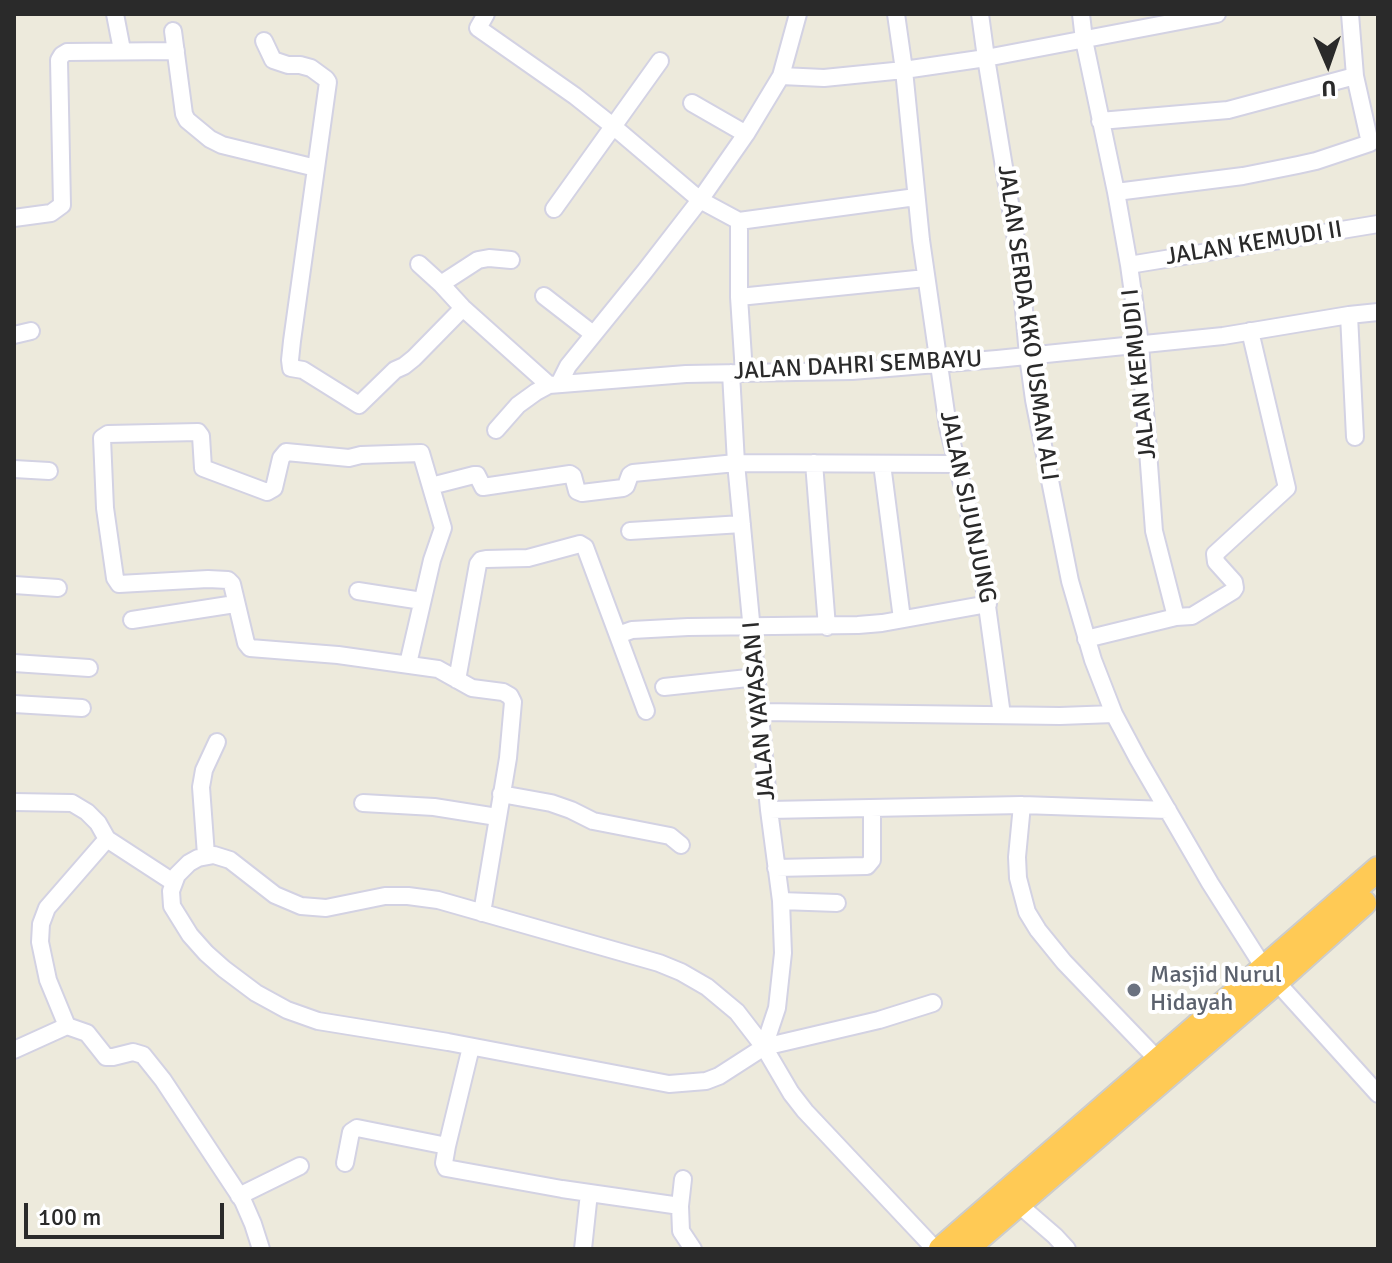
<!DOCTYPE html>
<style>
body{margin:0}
#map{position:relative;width:1392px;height:1263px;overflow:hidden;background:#edeadc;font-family:Signika,sans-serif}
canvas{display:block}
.frame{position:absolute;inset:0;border:16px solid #2a2a2a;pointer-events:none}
.north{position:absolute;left:1288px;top:24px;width:80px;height:80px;-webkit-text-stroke:6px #fff;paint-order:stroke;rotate:178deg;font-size:22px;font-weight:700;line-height:32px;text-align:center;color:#2a2a2a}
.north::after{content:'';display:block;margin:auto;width:28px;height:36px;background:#2a2a2a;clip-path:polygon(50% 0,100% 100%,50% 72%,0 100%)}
.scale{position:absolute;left:24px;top:1203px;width:200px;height:36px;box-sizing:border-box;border:4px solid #2a2a2a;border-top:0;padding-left:10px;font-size:24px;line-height:28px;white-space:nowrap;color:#2a2a2a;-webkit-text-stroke:6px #fff;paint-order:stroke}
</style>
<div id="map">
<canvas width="1392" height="1263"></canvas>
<div class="frame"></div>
<div class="north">U</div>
<div class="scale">100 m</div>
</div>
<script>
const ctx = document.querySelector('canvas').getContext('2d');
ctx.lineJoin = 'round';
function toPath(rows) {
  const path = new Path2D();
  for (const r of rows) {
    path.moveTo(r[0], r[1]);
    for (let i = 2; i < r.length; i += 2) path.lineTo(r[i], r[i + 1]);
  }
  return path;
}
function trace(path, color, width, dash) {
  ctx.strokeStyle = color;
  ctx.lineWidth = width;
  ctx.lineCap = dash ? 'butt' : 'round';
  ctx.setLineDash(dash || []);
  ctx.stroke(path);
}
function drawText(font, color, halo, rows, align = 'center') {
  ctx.font = font + ' Signika,sans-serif';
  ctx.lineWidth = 8;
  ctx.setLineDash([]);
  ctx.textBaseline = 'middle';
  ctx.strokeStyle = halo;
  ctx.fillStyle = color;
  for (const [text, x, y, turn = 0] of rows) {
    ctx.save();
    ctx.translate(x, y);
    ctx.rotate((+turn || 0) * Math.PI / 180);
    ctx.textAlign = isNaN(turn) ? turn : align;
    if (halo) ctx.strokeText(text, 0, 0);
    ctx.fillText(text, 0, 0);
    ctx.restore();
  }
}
const minor = toPath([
 [115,14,122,50],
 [486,14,478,28,575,96,614,127,700,200,739,221],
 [896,14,904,70,921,240,948,427,981,562,1002,715],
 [980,14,986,58,1020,264,1028,356,1034,400,1070,581,1093,660,1114,714,1138,759,1210,883,1264,968,1378,1094],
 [1081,14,1084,40,1116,192,1129,265,1140,344,1154,531,1176,617,1086,639],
 [173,31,184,114,187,120,210,139,222,145,316,168],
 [264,41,273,60,288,65,300,65,311,68,326,79,328,82,292,341,290,360,291,368,303,370,359,405,395,370,404,366,414,358,463,308],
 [781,76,824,78,904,70,986,58,1217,14],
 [692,103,746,134],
 [1100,121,1228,110,1355,76],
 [1116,192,1243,176,1298,165,1316,161,1370,143,1355,76,1350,14],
 [554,209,660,61],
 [14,218,51,213,62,205,59,60,62,55,67,52,176,51],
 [419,264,441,284,463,308,549,385],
 [1129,265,1378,224],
 [441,284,478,260,489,258,511,260],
 [544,296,593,334],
 [739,297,926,278],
 [1349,315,1355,437],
 [14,335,31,331],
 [731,373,736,463,769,810,781,901,783,953,777,1008,764,1047,719,1076,706,1081,669,1084,448,1042,318,1021,287,1010,256,993,224,969,206,953,190,935,172,906,171,891,177,875,189,863,198,858,214,855,230,860,275,895,301,906,326,908,385,896,408,896,438,900,659,963,681,972,707,987,737,1012,764,1047,791,1093,805,1111,935,1249],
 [744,373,739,297,739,221,916,197],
 [559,384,568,366,645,271,700,200,746,134,781,76,798,14],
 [496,430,518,405,536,392,549,385,686,374,852,371,997,359,1223,336,1349,315,1378,312],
 [814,463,827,627],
 [882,464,902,619],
 [14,469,49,471],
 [431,486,474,475,477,475,483,487,570,474,573,476,577,491,582,493,623,488,626,486,630,475,633,473,736,463,957,464],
 [630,531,742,524],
 [14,585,58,588],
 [358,591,422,601],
 [1176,617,1192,616,1233,591,1235,588,1234,582,1216,562,1215,554,1287,488,1250,331],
 [132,620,235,604],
 [618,635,632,630,688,627,858,625,882,623,988,604],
 [14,663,89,668],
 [408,664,432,560,443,528,421,453,361,455,349,458,286,452,281,458,274,488,267,492,203,468,201,436,198,432,108,434,102,438,105,508,115,578,119,584,208,579,228,580,232,584,246,643,250,648,338,655,438,669,472,688,503,692,510,696,513,702,508,758,482,913],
 [457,680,478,564,481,560,486,559,528,558,580,544,585,547,646,711],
 [664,687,757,677],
 [14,704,82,708],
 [761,712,1060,716,1114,714],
 [501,794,551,803,571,810,593,821,670,836,681,845],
 [14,802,72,803,87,812,98,823,107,839,47,908,41,924,40,942,48,980,67,1026],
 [363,803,434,807,497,817],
 [1022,805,1017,857,1018,878,1027,912,1038,930,1064,962,1158,1060],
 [769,810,1022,805,1168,810],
 [107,839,173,882],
 [206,855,201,787,204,770,217,742],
 [776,868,867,866,872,860,872,808],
 [781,901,837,903],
 [471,1047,447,1146,444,1163,446,1168,562,1189,680,1206,683,1179],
 [764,1047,879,1020,933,1003],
 [14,1050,67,1026,87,1033,106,1057,113,1057,133,1052,143,1055,163,1080,243,1201,253,1224,261,1249],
 [345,1163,351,1132,357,1128,447,1146],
 [239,1196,300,1166],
 [1018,1204,1055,1236,1067,1249],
 [680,1206,681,1231,693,1249],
 [583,1249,589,1193]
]);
const highway = toPath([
 [941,1249,1378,869],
 [966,1249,1276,982,1364,903]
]);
const markers = [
 [1134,990,8,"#6b7280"]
];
const streetNames = [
 ["JALAN KEMUDI II",1254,244,-9],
 ["JALAN SERDA KKO USMAN ALI",1027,323,82],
 ["JALAN DAHRI SEMBAYU",858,366,-3],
 ["JALAN KEMUDI I",1140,374,-96],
 ["JALAN SIJUNJUNG",967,507,78],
 ["JALAN YAYASAN I",760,711,-95]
];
const worshipNames = [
 ["Masjid Nurul",1150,976],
 ["Hidayah",1150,1004]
];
trace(minor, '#d3d2e3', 20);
trace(highway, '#ccc', 28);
trace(minor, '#fff', 16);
trace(highway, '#ffca55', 24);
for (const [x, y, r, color] of markers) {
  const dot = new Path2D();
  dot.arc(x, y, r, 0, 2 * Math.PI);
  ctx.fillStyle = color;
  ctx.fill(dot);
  trace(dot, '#fff', 3);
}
drawText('24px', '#2a2a2a', '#fff', streetNames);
drawText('24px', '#5b616d', '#fff', worshipNames, 'left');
</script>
